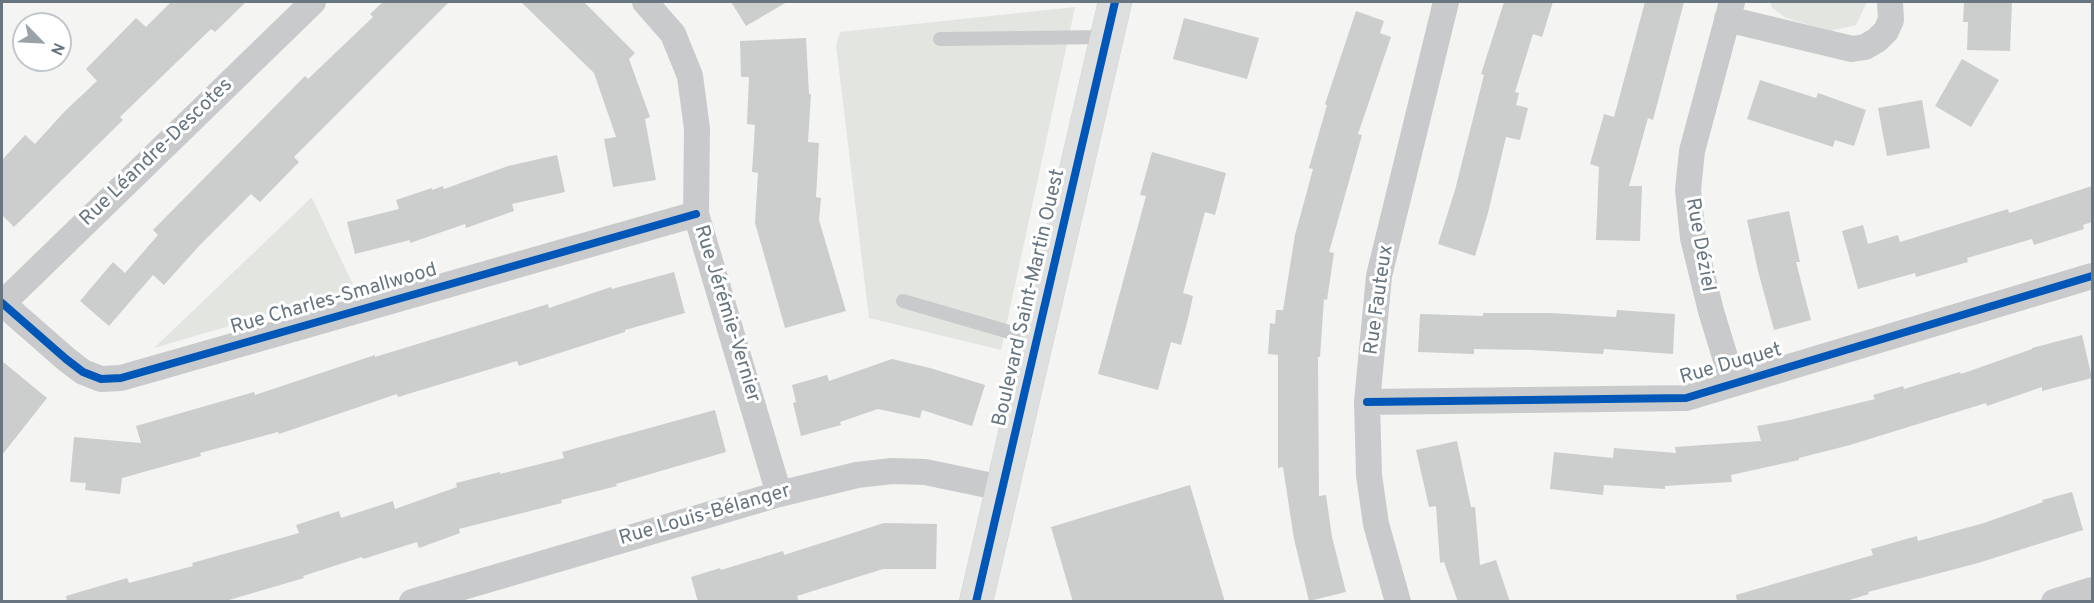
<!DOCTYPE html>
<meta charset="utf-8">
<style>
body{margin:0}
#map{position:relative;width:2094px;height:603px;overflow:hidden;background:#f4f4f3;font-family:Overpass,sans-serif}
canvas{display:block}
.frame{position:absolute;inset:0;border:3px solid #677680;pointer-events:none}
.north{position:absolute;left:12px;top:12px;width:60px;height:60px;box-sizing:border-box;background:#fff;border:2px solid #c2c8cc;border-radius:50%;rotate:114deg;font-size:16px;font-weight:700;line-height:24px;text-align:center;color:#677680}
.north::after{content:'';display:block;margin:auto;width:21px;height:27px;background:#98a2a8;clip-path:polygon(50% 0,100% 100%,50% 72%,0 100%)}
</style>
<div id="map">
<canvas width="2094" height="603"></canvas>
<div class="frame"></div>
<div class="north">N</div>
</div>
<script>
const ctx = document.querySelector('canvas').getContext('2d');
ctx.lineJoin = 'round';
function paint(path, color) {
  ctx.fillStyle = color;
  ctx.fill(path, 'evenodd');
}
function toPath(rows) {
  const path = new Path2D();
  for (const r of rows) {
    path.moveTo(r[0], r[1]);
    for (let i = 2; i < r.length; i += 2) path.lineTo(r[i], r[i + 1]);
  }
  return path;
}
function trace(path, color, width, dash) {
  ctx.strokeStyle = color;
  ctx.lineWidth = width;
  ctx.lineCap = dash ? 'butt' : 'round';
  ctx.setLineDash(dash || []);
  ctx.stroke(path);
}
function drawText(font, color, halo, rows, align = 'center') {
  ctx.font = font + ' Overpass,sans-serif';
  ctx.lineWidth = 6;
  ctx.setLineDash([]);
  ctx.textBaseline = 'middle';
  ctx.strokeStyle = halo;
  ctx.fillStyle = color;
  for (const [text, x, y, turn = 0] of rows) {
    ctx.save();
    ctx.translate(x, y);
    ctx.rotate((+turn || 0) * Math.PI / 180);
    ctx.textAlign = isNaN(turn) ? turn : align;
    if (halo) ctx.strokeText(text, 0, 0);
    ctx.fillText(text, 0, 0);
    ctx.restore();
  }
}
const green = toPath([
 [1770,2,1867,2,1856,25,1830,31,1786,18,1772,8],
 [1075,7,1001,350,869,318,836,45,840,32],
 [312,198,355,289,154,348,311,198]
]);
const building = toPath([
 [171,2,246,2,215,32,211,29,120,117,123,120,14,227,2,215,2,160,25,135,35,144,65,111,97,81,86,69,136,18,146,27],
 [383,2,449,2,294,157,299,162,260,202,251,194,199,246,164,285,153,275,109,326,80,301,113,262,125,273,158,235,153,230,305,76,308,79,373,17,370,14],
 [521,2,584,2,635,53,629,59,650,117,645,119,656,180,613,187,604,139,616,137,594,73],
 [731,2,787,2,746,26],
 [1504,2,1553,2,1542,37,1533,34,1515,92,1519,93,1516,105,1528,108,1520,140,1506,137,1488,213,1475,256,1438,244,1455,190,1484,75,1481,74],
 [1645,2,1684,2,1653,120,1648,118,1629,186,1642,186,1640,241,1596,240,1599,167,1590,164,1604,114,1614,117],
 [1964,2,2012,2,2010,51,1967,50,1968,22,1963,22],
 [1356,11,1384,21,1380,33,1391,37,1358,134,1362,135,1329,252,1334,253,1327,300,1324,299,1320,357,1318,357,1319,496,1326,495,1332,537,1346,592,1309,601,1294,539,1283,467,1278,468,1278,355,1268,354,1270,323,1275,324,1276,310,1283,310,1295,235,1313,169,1309,168,1327,105,1325,104],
 [1184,18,1259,38,1247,79,1173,59],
 [806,38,809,94,811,94,808,142,819,143,816,197,821,198,819,220,846,311,785,328,755,223,758,173,752,172,755,125,747,124,749,77,741,77,740,41],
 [1962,59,1999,80,1971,127,1935,106],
 [1760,80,1816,98,1818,93,1866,110,1854,146,1835,140,1833,147,1747,119],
 [1922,100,1930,148,1887,156,1878,108],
 [1152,152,1226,173,1215,215,1205,212,1183,293,1193,296,1188,319,1181,345,1171,342,1158,390,1098,374,1146,196,1140,195],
 [557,155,565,192,512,204,514,211,466,228,465,224,410,243,410,240,355,254,347,222,399,209,396,200,432,188,432,190,443,186,444,189,508,166],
 [2092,186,2092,222,2083,225,2084,229,2034,245,2032,239,1967,258,1968,262,1916,277,1915,273,1858,289,1842,231,1863,225,1868,244,1898,235,1900,242,2008,209,2009,213],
 [1789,211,1800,262,1796,262,1811,320,1774,330,1758,271,1747,220],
 [674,272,685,313,625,330,625,332,519,366,517,361,398,397,397,394,279,434,278,432,200,453,201,456,122,478,120,494,85,490,86,483,70,482,74,437,141,443,136,426,254,392,255,395,375,355,375,357,548,304,549,308,611,287,612,289],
 [1617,310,1675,314,1673,354,1604,349,1603,354,1532,350,1474,349,1474,354,1418,352,1420,314,1483,316,1483,313,1551,313,1616,317],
 [2082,335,2092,378,2042,391,2042,387,1987,406,1986,403,1850,445,1799,458,1799,460,1731,475,1732,482,1665,486,1665,489,1604,485,1603,495,1550,489,1554,452,1613,458,1614,448,1676,453,1675,447,1761,441,1757,426,1790,420,1875,399,1873,395,1903,386,1904,389,1960,372,1961,374,2032,349,2032,348],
 [892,359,930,368,985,385,972,426,922,410,920,418,878,409,840,422,841,425,801,436,793,403,796,402,792,385,827,375,829,381],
 [2,361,47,398,2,455],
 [715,410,726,452,616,484,617,486,561,500,562,503,459,529,460,533,419,548,417,542,363,559,362,557,303,576,304,578,222,602,67,602,66,596,127,578,129,583,193,566,192,563,299,533,296,525,339,511,341,518,393,501,395,509,457,487,456,483,500,472,500,474,564,458,562,452],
 [1457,441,1471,507,1475,507,1480,565,1496,560,1510,602,1458,602,1444,562,1440,563,1436,506,1429,507,1416,450],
 [1190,485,1225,602,1073,602,1051,527],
 [2072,492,2083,530,1978,563,1868,592,1869,594,1843,602,1737,602,1736,595,1873,555,1871,549,1917,536,1918,541,1984,523,2043,502,2042,500],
 [884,523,937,524,936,569,883,569,797,596,799,602,698,602,691,577,720,568,721,570,783,551,784,555]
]);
const service = toPath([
 [940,39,1106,37],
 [903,301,1037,340]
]);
const minor = toPath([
 [645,2,673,34,690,76,697,129,696,214,779,494],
 [1732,2,1692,151,1688,190,1693,238,1711,311,1733,383],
 [1727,19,1852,49,1865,47,1877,40,1886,31,1891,20,1890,2],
 [2,303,66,359,83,372,101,379,121,378,696,214],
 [2,304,313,2],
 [1367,402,1686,398,2092,276],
 [412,602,779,494,857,475,892,471,925,472,1002,488],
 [1398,602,1376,524,1369,475,1367,402,1379,276,1446,2],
 [2054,602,2092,590]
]);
const secondary = toPath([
 [976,602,1115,2]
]);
const cycleway = toPath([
 [2,303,66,359,83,372,101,379,121,378,696,214],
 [1367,402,1686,398,2092,276],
 [976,602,1115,2]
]);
const streetNames = [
 ["Rue Léandre-Descotes",157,153,-44],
 ["Rue Déziel",1699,245,80],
 ["Boulevard Saint-Martin Ouest",1030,298,-77],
 ["Rue Charles-Smallwood",334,300,-16],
 ["Rue Fauteux",1380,300,-82],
 ["Rue Jérémie-Vernier",726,314,73],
 ["Rue Duquet",1731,365,-16],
 ["Rue Louis-Bélanger",705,516,-16]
];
paint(green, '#e3e6e0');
paint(building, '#cccdcd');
trace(secondary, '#d0d1d1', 34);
trace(service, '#c9cacb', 14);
trace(minor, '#c9cacb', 26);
trace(secondary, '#dedfdf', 33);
trace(cycleway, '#0057b8', 8);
drawText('20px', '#677680', '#fff', streetNames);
</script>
